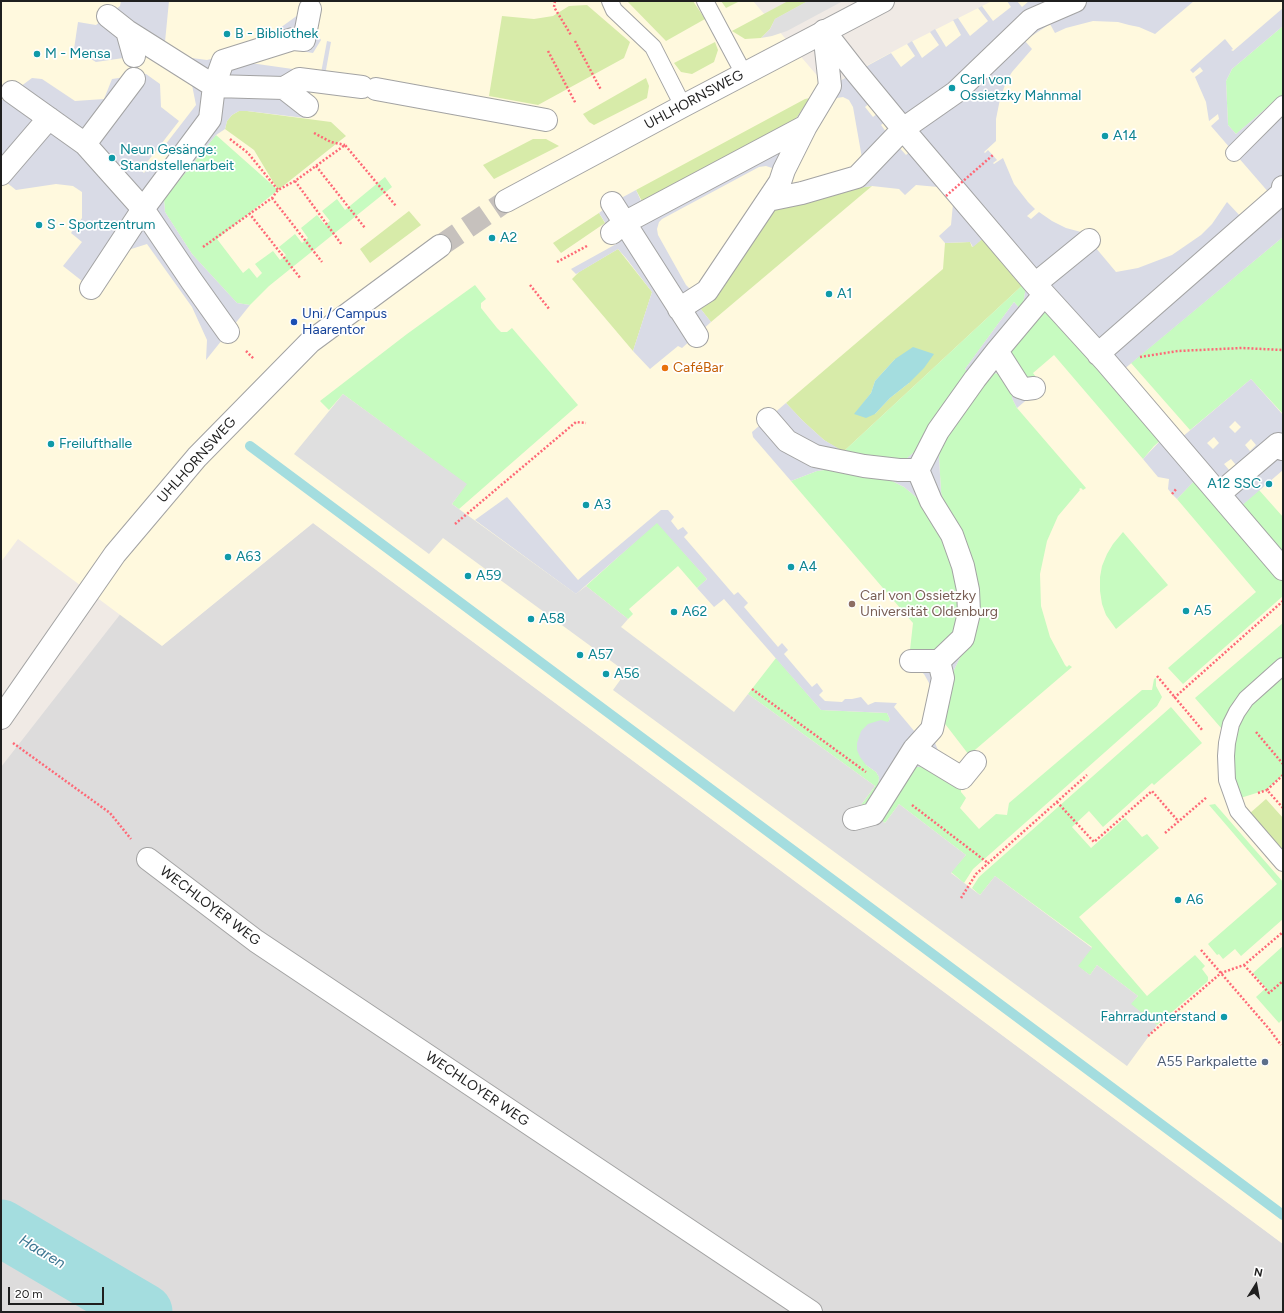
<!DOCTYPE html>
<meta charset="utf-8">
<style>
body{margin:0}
#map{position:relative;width:1284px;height:1313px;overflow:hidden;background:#f0eae5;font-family:Figtree,sans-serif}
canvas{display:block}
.frame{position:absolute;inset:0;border:2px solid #1f1f1f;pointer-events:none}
.north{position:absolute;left:1236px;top:1265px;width:40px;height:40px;-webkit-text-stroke:3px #fff;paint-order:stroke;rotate:11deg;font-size:11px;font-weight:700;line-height:16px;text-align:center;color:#1f1f1f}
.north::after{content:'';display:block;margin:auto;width:14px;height:18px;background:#1f1f1f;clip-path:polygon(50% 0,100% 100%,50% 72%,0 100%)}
.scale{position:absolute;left:8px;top:1287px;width:96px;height:18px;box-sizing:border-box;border:2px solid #1f1f1f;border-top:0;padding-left:5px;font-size:12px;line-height:14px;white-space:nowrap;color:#1f1f1f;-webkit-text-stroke:3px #fff;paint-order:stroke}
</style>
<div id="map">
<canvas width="1284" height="1313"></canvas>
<div class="frame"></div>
<div class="north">N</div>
<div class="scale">20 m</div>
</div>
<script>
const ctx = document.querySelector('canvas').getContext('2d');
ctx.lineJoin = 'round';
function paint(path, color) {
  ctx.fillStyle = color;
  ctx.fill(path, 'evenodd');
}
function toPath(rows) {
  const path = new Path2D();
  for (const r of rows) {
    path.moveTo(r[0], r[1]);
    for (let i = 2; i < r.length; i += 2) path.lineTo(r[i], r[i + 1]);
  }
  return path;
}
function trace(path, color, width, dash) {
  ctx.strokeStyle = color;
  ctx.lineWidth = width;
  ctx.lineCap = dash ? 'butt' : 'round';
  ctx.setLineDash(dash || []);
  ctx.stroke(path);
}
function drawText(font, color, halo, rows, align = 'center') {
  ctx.font = font + ' Figtree,sans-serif';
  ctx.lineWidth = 3.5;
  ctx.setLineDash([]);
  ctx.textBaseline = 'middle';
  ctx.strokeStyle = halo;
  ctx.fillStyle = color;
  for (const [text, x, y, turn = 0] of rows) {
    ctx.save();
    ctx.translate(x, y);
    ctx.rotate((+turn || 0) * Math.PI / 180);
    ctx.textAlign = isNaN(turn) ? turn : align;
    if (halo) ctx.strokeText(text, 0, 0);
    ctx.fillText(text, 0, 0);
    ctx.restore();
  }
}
const residential = toPath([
 [313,523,1283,1244,1283,1312,1,1312,1,767,122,612,163,645]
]);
const education = toPath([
 [1,1,753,1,827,87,907,44,992,1,1283,1,1283,1244,313,523,162,646,18,539,1,562]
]);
const grass = toPath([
 [627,1,693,1,705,19,666,41],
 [721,1,740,1,726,8],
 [788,1,808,1,775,19,770,29,761,38,745,39,732,31],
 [587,5,630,42,624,58,538,105,489,96,502,16,534,19,553,16,569,6],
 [715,42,718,50,714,62,692,74,681,72,674,63],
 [646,78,649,86,647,98,594,125,589,122,583,114],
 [810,98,791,126,643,203,636,190,805,99],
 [239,111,247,111,331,122,346,136,278,190,254,150,225,129,227,121,232,115],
 [533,139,546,139,559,146,494,179,483,165],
 [872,186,711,322,700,308,777,200],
 [409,211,421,225,370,263,360,249],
 [599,213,605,223,561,253,553,243],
 [986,236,1027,281,843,452,824,440,803,421,786,403,943,269,945,243,970,242,972,247],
 [895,359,909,383,890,398,875,414,855,414,871,393,875,381],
 [618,249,652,292,633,351,572,279,579,272],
 [1266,799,1283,818,1283,853,1249,814]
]);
const park = toPath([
 [1283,26,1283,94,1236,134,1228,125,1226,81,1232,69],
 [216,135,278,190,217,239,243,273,249,268,257,278,262,273,255,264,273,251,280,260,286,255,279,247,295,234,302,243,308,238,301,228,317,215,325,225,330,221,322,211,337,199,345,210,385,177,392,187,269,286,250,305,237,303,192,254,165,212,164,199],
 [1283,237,1283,414,1251,379,1190,430,1131,363],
 [1027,281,1023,304,1021,310,1014,302,965,369,972,376,919,448,906,459,898,463,843,452],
 [475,285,486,299,481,303,481,308,497,328,501,332,507,332,512,328,578,405,459,509,452,504,466,484,343,394,329,410,320,401,407,334],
 [1041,312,1046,312,1162,439,1154,446,1143,459,1054,355,1033,373,1038,380,1032,385,1011,356,1011,351],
 [994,373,1000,374,1013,389,1012,398,1017,408,1086,488,1083,490,1081,488,1079,489,1080,490,1058,516,1047,541,1040,574,1041,606,1050,637,1065,665,1067,667,1069,665,1072,667,969,755,939,716,953,672,969,639,941,492,939,457,941,439,984,378],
 [839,468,882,476,904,487,921,501,939,523,963,586,953,639,932,652,910,650,913,623,791,481,817,471],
 [1197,478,1283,577,1283,596,1183,684,1168,668,1256,592,1177,499],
 [1259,490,1283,517,1283,569,1234,512],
 [657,522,707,579,697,588,678,566,629,609,633,614,628,619,586,586],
 [1123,532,1168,585,1116,629,1106,615,1102,604,1100,591,1100,577,1102,566,1107,554,1113,544],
 [1283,623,1283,775,1266,790,1234,800,1228,736,1195,698],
 [776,658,821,710,887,713,890,719,866,765,876,772,879,777,877,803,869,811,861,805,875,786,748,694],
 [1156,678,1156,686,1162,697,1157,706,973,869,964,883,951,872,966,855,899,804,885,823,877,817,913,767,927,767,961,788,961,792,966,798,960,808,979,829,996,814,1007,815,1009,803,1142,690,1152,690,1154,679],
 [1171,707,1202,743,1154,785,1152,783,1103,827,1089,811,1072,827,1091,848,1125,818,1142,837,1147,834,1159,848,1079,917,1147,996,1195,955,1205,966,1202,969,1208,977,1208,981,1157,1025,1130,1004,1138,996,1097,965,1090,975,1077,966,1092,947,995,876,980,895,972,888,979,877],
 [1215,804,1283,882,1283,919,1241,956,1235,949,1223,959,1219,954,1217,955,1208,944,1277,884,1209,805],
 [1283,946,1283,1019,1279,1023,1256,997,1266,988,1253,973]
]);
const parking = toPath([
 [808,1,843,1,787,31,772,36,761,38,770,29,775,19],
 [343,394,467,484,452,504,576,594,586,586,628,619,621,627,734,712,748,694,875,786,861,805,885,823,899,804,966,855,951,873,980,895,995,876,1092,948,1078,966,1090,975,1097,965,1138,996,1131,1004,1157,1025,1127,1066,613,690,626,672,443,538,429,554,294,454]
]);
const plaza = toPath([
 [121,1,169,1,165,42,184,57,207,60,266,44,269,36,298,15,319,18,317,34,321,40,313,53,282,48,236,61,321,73,327,41,331,42,322,92,310,91,305,118,247,111,239,111,232,115,227,121,225,129,216,135,164,199,165,212,192,254,237,303,250,305,206,360,207,340,192,307,147,244,125,251,91,288,63,266,82,242,71,233,82,218,82,192,73,186,56,184,16,190,1,178,1,101,32,78,42,79,75,101,104,99,112,79,146,74,160,84,161,107,179,121,141,170,144,173,154,160,162,166,171,155,162,149,196,105,192,85,151,54,96,62,74,49,78,22,96,25,120,6],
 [1007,1,1017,1,1022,7,1029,1,1194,1,1155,34,1139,27,1129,25,1118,22,1093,21,1066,28,1055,33,1050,24,1030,37,1025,41,1032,49,1012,72,1006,82,1000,99,996,119,996,141,984,152,985,153,988,150,997,160,993,163,994,164,1003,158,1014,184,1028,202,1035,209,1027,216,1031,219,1039,212,1052,221,1066,228,1081,232,1072,240,1077,242,1085,235,1116,272,1138,268,1172,255,1201,235,1212,224,1227,202,1242,218,1270,194,1211,126,1219,119,1218,114,1209,121,1206,102,1195,77,1203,71,1200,67,1193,73,1190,70,1225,39,1233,49,1231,50,1233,51,1283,8,1283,26,1232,69,1226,81,1228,125,1236,134,1283,94,1283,237,1123,370,1181,438,1251,379,1283,415,1283,470,1239,508,1283,559,1283,578,1197,478,1177,499,1172,494,1168,489,1169,479,1158,477,1143,459,1162,439,1053,313,1041,312,1013,343,1011,348,1011,356,1016,370,1037,391,1017,408,1012,398,1013,389,1010,381,1000,374,994,373,984,378,979,383,950,421,941,444,939,457,941,492,945,510,964,558,974,594,975,609,973,626,969,639,953,672,939,716,935,743,940,755,950,768,958,772,963,773,968,786,965,789,957,778,939,769,927,767,913,767,903,773,895,792,877,817,869,811,877,803,879,777,876,772,866,765,860,757,857,750,857,743,861,731,868,724,881,720,888,722,890,719,887,713,821,710,724,599,714,607,697,588,707,579,657,523,576,594,475,520,507,497,578,580,661,510,668,510,674,517,671,521,678,530,683,527,688,533,684,537,734,595,738,592,748,603,744,607,778,647,782,643,788,650,784,654,812,687,817,683,823,691,819,695,825,701,842,702,845,699,852,699,861,697,868,705,875,702,897,703,894,707,915,732,923,726,931,715,933,701,933,690,924,674,915,667,906,655,910,650,932,652,942,648,954,638,959,628,963,610,963,586,959,564,950,542,939,523,921,501,904,487,882,476,860,470,839,468,817,471,791,481,753,437,752,432,786,403,803,421,824,440,853,457,869,464,885,464,898,463,906,459,919,448,933,431,972,376,965,369,1014,302,1021,310,1023,304,1027,281,986,236,973,247,970,242,945,243,939,236,951,225,953,204,938,187,916,185,905,195,899,189,872,186,777,200,770,203,766,207,700,308,711,322,682,348,678,346,650,369,633,351,652,292,626,258,618,249,576,274,571,269,618,243,599,213,612,203,636,190,642,203,644,204,783,132,791,126,810,98,830,86,891,53,901,67,915,56,907,44,912,41,922,58,939,45,930,32,935,29,946,47,961,35,953,20,958,18,970,36,988,21,978,8,982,6,993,21,1011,7],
 [843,97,849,100,853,107,862,158,861,168,855,174,801,190,793,188,789,184,788,177,790,171,832,103,837,98],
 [874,99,883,109,873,117,865,107],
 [890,117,899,128,889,136,881,125],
 [907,136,915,147,906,155,897,145],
 [766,166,772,168,776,174,774,183,706,286,701,290,695,291,690,289,686,285,658,235,657,229,659,222,662,219,759,167],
 [1235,421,1241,427,1235,433,1229,427],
 [1214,437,1219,443,1213,449,1207,443],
 [1251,439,1256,445,1250,451,1245,445],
 [1231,459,1236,465,1230,471,1224,464]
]);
const water = toPath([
 [913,347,934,354,924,368,909,383,890,398,875,414,866,418,854,414,871,393,875,381,895,359]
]);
const stream = toPath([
 [250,446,1283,1215]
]);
const river = toPath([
 [1,1228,144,1312]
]);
const minorTunnel = toPath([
 [440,246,506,201]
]);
const path = toPath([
 [555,1,554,7,571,35],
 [575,41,601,90],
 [548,51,576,104],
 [314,133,331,142,345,145],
 [230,139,248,153,278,190],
 [316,166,365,228],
 [295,181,342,245],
 [272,198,322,262],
 [249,213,301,279],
 [203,247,272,198,278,190,295,181,345,145,396,206],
 [557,262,587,246],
 [530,285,550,310],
 [246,351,254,359],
 [1140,357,1178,351,1242,348,1283,350],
 [1172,494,1177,488],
 [455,524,576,422,586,423],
 [1157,676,1203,731],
 [752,689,866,772],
 [1174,698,1283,601],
 [1256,732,1283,764],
 [13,743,110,813,131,839],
 [1283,775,1267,790,1283,808],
 [1258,793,1267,790],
 [1057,802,1094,842,1152,791,1178,821],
 [912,805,988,863],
 [1165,833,1207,797],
 [961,898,976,874,1087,775],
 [1201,950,1270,1030,1281,1045],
 [1244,965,1269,993,1283,981],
 [1148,1036,1221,973,1244,965,1283,932]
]);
const service = toPath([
 [610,1,614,10,653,47,683,106],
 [705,1,744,74],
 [1234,153,1283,104],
 [1283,666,1246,699,1237,712,1231,724,1227,743,1226,756,1227,780,1238,811,1283,863]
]);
const pedestrian = toPath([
 [127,31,134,56],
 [824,31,856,72,903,129,1035,284],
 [284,88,299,79,362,87],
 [376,89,546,120],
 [12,92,85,144,143,209,191,280,228,332],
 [307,106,284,88,214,86,223,61,293,39,304,40,310,9],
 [85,144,134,79],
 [1,174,49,118],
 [768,200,802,193,857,177,903,129,956,92,1031,20,1075,1],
 [612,203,697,336],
 [612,233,624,223,806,126],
 [1089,240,1035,284,1106,362,1283,569],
 [91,288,143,209,210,119,214,86,127,31,108,16],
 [679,309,707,291,780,182,784,170,806,126,830,86,824,31],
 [1098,354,1282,193,1283,187],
 [1034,388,1026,389,1020,387,997,351,1044,295],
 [768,419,787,441,815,456,864,466,899,470,918,470,931,501,952,535,963,566,968,590,969,613,963,638,939,661,943,678,932,729,914,749,962,778,975,762],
 [918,470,938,431,975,379,997,351],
 [1219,494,1278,444,1282,449],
 [911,661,939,661],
 [854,819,873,814,914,749]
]);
const minor = toPath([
 [506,201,683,106,883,1],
 [1,718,115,554,197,457,310,342,440,246],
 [148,859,256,941,811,1312]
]);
const pathBridge = toPath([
 [946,196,993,155]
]);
const markers = [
 [227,34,4,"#0f9aa8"],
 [37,54,4,"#0f9aa8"],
 [952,88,4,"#0f9aa8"],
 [1105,136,4,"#0f9aa8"],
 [112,158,4,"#0f9aa8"],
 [39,225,4,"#0f9aa8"],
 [492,238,4,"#0f9aa8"],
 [829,294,4,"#0f9aa8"],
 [294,322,4,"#1a4fb4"],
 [665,368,4,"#e8710a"],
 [51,444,4,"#0f9aa8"],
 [1269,484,4,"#0f9aa8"],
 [586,505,4,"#0f9aa8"],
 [228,557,4,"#0f9aa8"],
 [791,567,4,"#0f9aa8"],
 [468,576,4,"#0f9aa8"],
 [852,604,4,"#8d6e63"],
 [1186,611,4,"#0f9aa8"],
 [674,612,4,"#0f9aa8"],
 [531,619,4,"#0f9aa8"],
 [580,655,4,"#0f9aa8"],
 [606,674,4,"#0f9aa8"],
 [1178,900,4,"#0f9aa8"],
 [1224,1017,4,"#0f9aa8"],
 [1265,1062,4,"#5c6f8a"]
];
const cultureNames = [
 ["B - Bibliothek",235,34],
 ["M - Mensa",45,54],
 ["Carl von",960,80],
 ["Ossietzky Mahnmal",960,96],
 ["A14",1113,136],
 ["Neun Gesänge:",120,150],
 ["Standstellenarbeit",120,166],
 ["S - Sportzentrum",47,225],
 ["A2",500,238],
 ["A1",837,294],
 ["Freilufthalle",59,444],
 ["A12 SSC",1261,484,"right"],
 ["A3",594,505],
 ["A63",236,557],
 ["A4",799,567],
 ["A59",476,576],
 ["A5",1194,611],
 ["A62",682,612],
 ["A58",539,619],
 ["A57",588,655],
 ["A56",614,674],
 ["A6",1186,900],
 ["Fahrradunterstand",1216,1017,"right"]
];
const streetNames = [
 ["UHLHORNSWEG",694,100,-28],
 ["UHLHORNSWEG",197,460,-48],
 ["WECHLOYER WEG",210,906,37],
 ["WECHLOYER WEG",477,1089,34]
];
const transitNames = [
 ["Uni / Campus",302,314],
 ["Haarentor",302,330]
];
const foodNames = [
 ["CaféBar",673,368]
];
const educationNames = [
 ["Carl von Ossietzky",860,596],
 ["Universität Oldenburg",860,612]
];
const serviceNames = [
 ["A55 Parkpalette",1257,1062]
];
const waterNames = [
 ["Haaren",42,1252,31]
];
paint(residential, '#dddcdc');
paint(education, '#fff9de');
paint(grass, '#d7eba9');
paint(park, '#c7fbc0');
paint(parking, '#dfdfdf');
paint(plaza, '#d9dbe6');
paint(water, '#a4dddf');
trace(stream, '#a4dddf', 10);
trace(river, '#a4dddf', 57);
trace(minorTunnel, '#c6c1bd', 22, [22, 11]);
trace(service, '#a3a3a3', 18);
trace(pedestrian, '#a3a3a3', 24);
trace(minor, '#a3a3a3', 24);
trace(path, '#fe6876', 2.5, [2, 2]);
trace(service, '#fff', 16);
trace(pedestrian, '#fff', 22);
trace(minor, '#fff', 22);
trace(pathBridge, '#fe6876', 2.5, [2, 2]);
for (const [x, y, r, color] of markers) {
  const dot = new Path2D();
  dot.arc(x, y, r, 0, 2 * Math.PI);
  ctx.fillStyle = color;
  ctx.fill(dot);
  trace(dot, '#fff', 1.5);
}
drawText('14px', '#0d838f', '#fff', cultureNames, 'left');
drawText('14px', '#1f1f1f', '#fff', streetNames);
drawText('14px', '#164399', '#fff', transitNames, 'left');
drawText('14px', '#c56008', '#fff', foodNames, 'left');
drawText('14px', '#785e54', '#fff', educationNames, 'left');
drawText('14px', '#4e5e75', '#fff', serviceNames, 'right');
drawText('italic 15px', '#3d7792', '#fff', waterNames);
</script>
